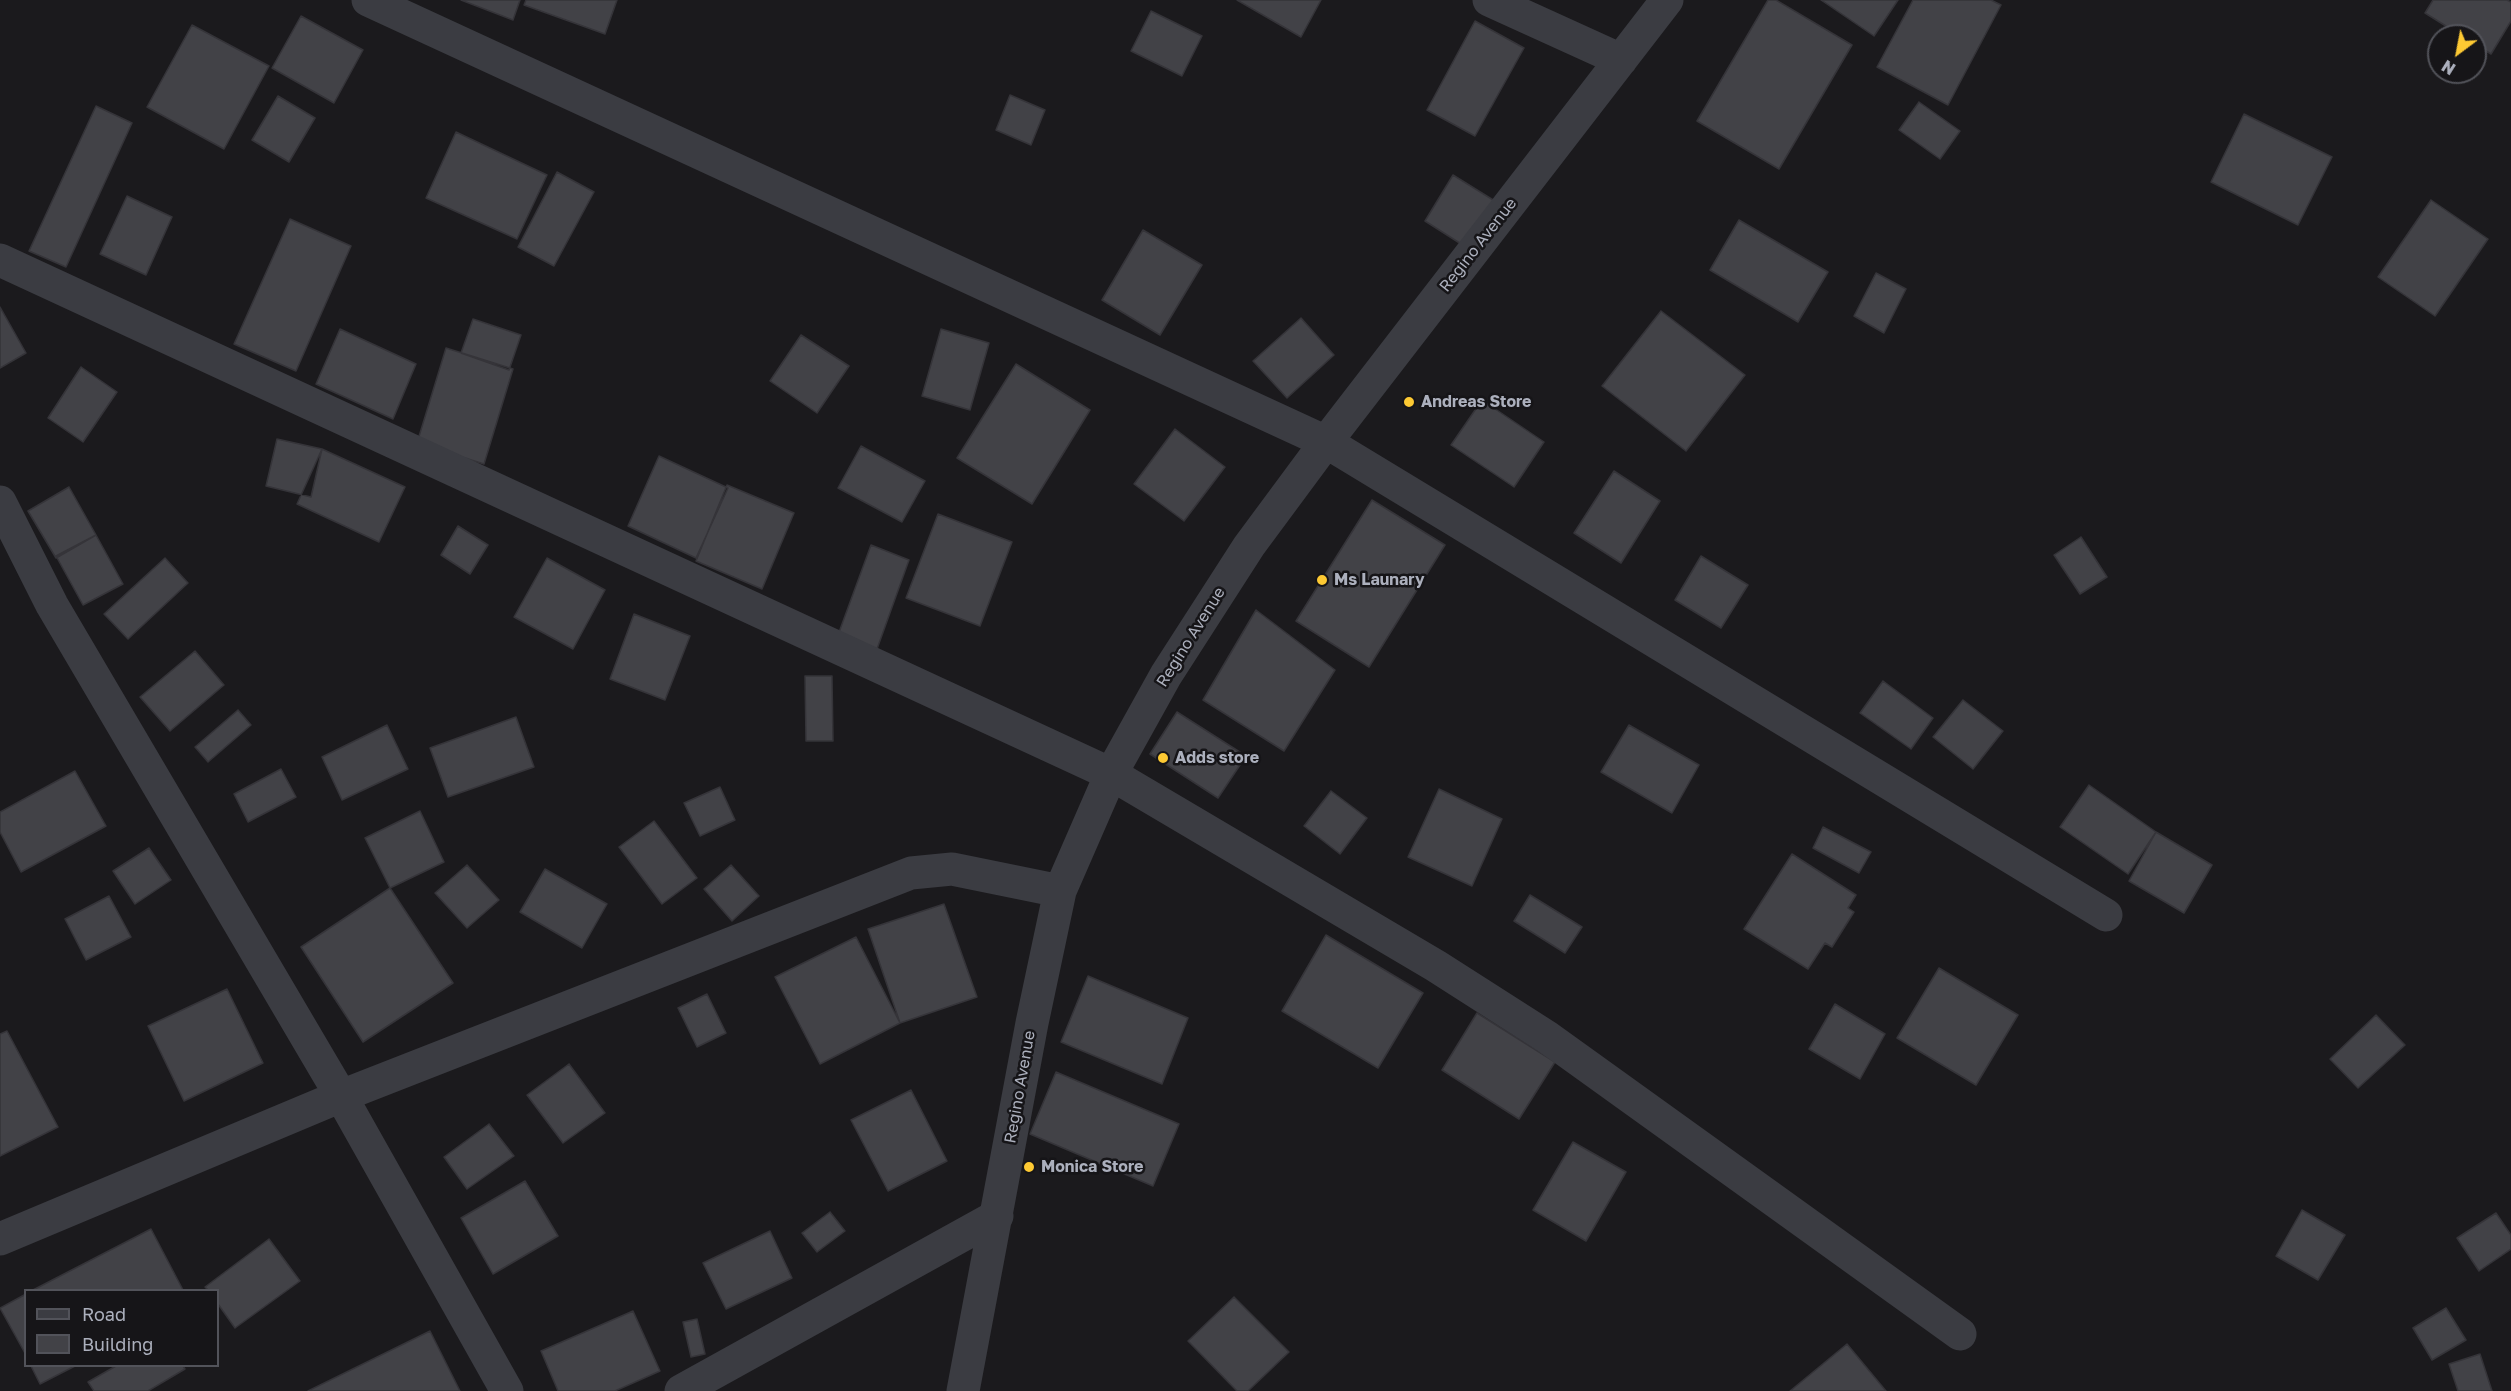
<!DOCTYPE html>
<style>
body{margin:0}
#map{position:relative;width:2511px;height:1391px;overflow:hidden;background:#1b1a1d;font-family:"Golos Text",sans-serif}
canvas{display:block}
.legend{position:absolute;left:24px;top:1289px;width:195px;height:78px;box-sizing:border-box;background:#161518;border:2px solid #52535a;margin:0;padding:8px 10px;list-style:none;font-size:18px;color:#acb0bd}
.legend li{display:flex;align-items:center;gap:12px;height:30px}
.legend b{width:30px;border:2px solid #52535a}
.north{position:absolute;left:2427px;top:24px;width:60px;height:60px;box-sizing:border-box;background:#161518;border:2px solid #52535a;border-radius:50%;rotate:212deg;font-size:16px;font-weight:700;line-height:24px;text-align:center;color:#acb0bd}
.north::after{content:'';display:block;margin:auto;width:21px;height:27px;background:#fdc933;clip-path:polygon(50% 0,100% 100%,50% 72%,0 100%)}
</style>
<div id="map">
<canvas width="2511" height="1391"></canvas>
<ul class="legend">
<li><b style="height:8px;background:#3b3c42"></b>Road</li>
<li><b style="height:16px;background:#424247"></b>Building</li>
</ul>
<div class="north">N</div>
</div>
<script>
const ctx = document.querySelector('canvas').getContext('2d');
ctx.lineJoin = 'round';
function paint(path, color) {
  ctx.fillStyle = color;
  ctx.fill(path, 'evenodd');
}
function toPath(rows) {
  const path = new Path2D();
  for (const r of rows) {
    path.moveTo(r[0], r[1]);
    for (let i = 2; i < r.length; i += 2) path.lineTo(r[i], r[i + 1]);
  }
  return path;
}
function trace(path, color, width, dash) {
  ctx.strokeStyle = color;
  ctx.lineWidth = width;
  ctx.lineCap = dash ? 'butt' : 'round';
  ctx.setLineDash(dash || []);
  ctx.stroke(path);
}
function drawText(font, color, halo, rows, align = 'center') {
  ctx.font = font + ' "Golos Text",sans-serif';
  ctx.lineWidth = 5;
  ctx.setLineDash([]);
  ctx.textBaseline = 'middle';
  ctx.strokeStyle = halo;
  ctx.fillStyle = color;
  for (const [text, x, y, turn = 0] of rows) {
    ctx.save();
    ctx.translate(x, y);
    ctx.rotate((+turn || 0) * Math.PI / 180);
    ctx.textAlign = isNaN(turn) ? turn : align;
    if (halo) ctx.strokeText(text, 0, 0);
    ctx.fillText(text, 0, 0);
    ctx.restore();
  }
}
const building = toPath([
 [461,0,520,0,513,20,461,0],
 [526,0,617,0,605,34,524,5,526,0],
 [1237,0,1321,0,1301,37,1237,0],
 [1768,0,1776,0,1852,45,1779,169,1697,121,1768,0],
 [1821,0,1898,0,1874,36,1821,0],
 [1913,0,1991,0,2001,5,1948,105,1877,67,1913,0],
 [2433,0,2507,0,2511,2,2511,21,2491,54,2475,44,2475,36,2462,36,2425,13,2433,0],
 [1151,11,1202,36,1182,76,1131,51,1151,11],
 [301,16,363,50,334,103,272,68,301,16],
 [1475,21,1524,48,1475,136,1427,110,1475,21],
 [192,25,269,66,224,149,147,107,192,25],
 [1010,95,1045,110,1031,145,996,130,1010,95],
 [278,96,315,118,289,162,252,140,278,96],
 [1919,102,1960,131,1940,159,1899,130,1919,102],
 [96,106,132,123,66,267,29,251,96,106],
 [2244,114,2332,157,2298,225,2211,182,2244,114],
 [456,132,547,175,517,239,426,198,456,132],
 [557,172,594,192,554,266,518,247,557,172],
 [1453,175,1498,203,1469,249,1425,221,1453,175],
 [127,196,172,217,146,275,100,254,127,196],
 [2431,200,2488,239,2435,316,2378,277,2431,200],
 [290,219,351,246,296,371,234,344,290,219],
 [1739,220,1828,272,1798,322,1710,270,1739,220],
 [1143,230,1202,265,1160,335,1102,300,1143,230],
 [1876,273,1906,289,1884,333,1854,316,1876,273],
 [0,307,26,353,0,368,0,307],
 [1661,311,1745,375,1686,451,1602,386,1661,311],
 [1301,318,1334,355,1287,398,1253,361,1301,318],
 [473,319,521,335,509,370,461,353,473,319],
 [340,329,416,364,393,419,316,384,340,329],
 [941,329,989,343,970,410,922,396,941,329],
 [801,335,849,366,817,413,770,381,801,335],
 [446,348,513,369,484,464,417,443,446,348],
 [1016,364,1090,410,1032,504,957,458,1016,364],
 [81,367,117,392,83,442,48,418,81,367],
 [1482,400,1544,442,1514,487,1451,445,1482,400],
 [1175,429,1225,467,1184,521,1134,484,1175,429],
 [277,439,322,449,311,497,266,486,277,439],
 [861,446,925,481,902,522,838,488,861,446],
 [322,449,405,487,379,542,297,504,322,449],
 [659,456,728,488,696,558,628,526,659,456],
 [1614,471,1660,501,1621,563,1574,533,1614,471],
 [727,485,794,513,762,589,696,561,727,485],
 [69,487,96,535,56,558,28,511,69,487],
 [1372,500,1445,545,1369,667,1296,621,1372,500],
 [938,514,1012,542,980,626,906,598,938,514],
 [458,526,488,545,470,574,441,555,458,526],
 [96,535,123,584,83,605,56,556,96,535],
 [2081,537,2107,577,2080,594,2054,555,2081,537],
 [871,545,909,560,877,649,838,635,871,545],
 [1701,556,1748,585,1721,628,1675,600,1701,556],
 [165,558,188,583,128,639,104,614,165,558],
 [547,558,605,590,573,649,514,617,547,558],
 [1256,610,1335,670,1284,751,1203,700,1256,610],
 [634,614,690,636,665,700,610,679,634,614],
 [195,651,224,685,170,731,140,697,195,651],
 [805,676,832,676,833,741,806,741,805,676],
 [1883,681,1933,718,1911,749,1860,713,1883,681],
 [1963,700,2003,731,1973,769,1933,737,1963,700],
 [238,710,251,725,208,762,195,747,238,710],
 [1177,712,1246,756,1218,798,1150,754,1177,712],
 [516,717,534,767,448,797,430,748,516,717],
 [387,725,408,769,342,800,322,757,387,725],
 [1629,725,1699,765,1672,813,1601,772,1629,725],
 [281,769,296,797,248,822,234,794,281,769],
 [75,771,106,826,21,872,0,832,0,812,75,771],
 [2089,785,2156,832,2128,874,2060,827,2089,785],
 [720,787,735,820,700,836,684,803,720,787],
 [1439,789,1502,819,1472,886,1408,857,1439,789],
 [1331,791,1367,818,1340,854,1304,826,1331,791],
 [420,811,444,862,390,888,365,838,420,811],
 [654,821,697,878,662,904,619,847,654,821],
 [1823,827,1871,852,1859,873,1813,848,1823,827],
 [2156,832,2212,865,2184,913,2129,881,2156,832],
 [149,848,171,880,135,904,113,871,149,848],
 [1792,854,1856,895,1848,908,1854,912,1832,947,1825,943,1808,969,1744,929,1792,854],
 [467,865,499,900,467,928,435,893,467,865],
 [731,865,759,896,732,921,704,889,731,865],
 [545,869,607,904,582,948,520,912,545,869],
 [390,888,453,983,363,1042,301,947,390,888],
 [1530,895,1582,927,1565,953,1514,921,1530,895],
 [109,896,131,937,86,960,65,919,109,896],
 [944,904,977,997,900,1023,868,929,944,904],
 [1326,935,1423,993,1378,1068,1282,1011,1326,935],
 [856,937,900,1023,820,1064,775,977,856,937],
 [1939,968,2018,1015,1976,1085,1897,1038,1939,968],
 [1088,976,1188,1018,1162,1084,1061,1042,1088,976],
 [227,989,263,1063,184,1101,148,1026,227,989],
 [707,994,726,1033,697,1047,678,1008,707,994],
 [1835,1004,1885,1034,1860,1079,1809,1049,1835,1004],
 [1477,1013,1555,1062,1519,1119,1442,1070,1477,1013],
 [2376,1015,2405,1045,2358,1088,2330,1059,2376,1015],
 [7,1031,58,1127,0,1156,0,1034,7,1031],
 [569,1064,605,1113,563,1143,527,1095,569,1064],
 [1056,1072,1179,1124,1153,1186,1030,1134,1056,1072],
 [911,1090,947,1161,888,1191,851,1120,911,1090],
 [489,1124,514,1156,467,1189,444,1157,489,1124],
 [1573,1142,1626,1172,1586,1241,1533,1210,1573,1142],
 [525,1181,558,1236,493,1274,461,1218,525,1181],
 [2302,1210,2345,1235,2318,1280,2276,1256,2302,1210],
 [830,1212,845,1231,817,1252,802,1233,830,1212],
 [2496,1213,2511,1235,2511,1249,2479,1271,2457,1238,2496,1213],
 [151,1229,183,1290,33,1290,151,1229],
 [770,1231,792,1278,726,1309,703,1263,770,1231],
 [269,1239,300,1281,235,1328,218,1304,218,1290,208,1290,205,1287,269,1239],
 [26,1294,26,1355,0,1308,26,1294],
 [1234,1297,1289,1352,1248,1391,1237,1391,1188,1341,1234,1297],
 [2446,1308,2466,1340,2432,1360,2413,1328,2446,1308],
 [633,1311,660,1371,615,1391,558,1391,541,1351,633,1311],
 [697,1319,705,1354,691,1357,683,1322,697,1319],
 [430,1331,460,1391,308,1391,430,1331],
 [1847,1344,1886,1391,1790,1391,1847,1344],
 [2480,1354,2492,1391,2458,1391,2449,1364,2480,1354],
 [31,1366,75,1366,40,1384,31,1366],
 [116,1366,183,1366,185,1369,148,1391,94,1391,88,1382,116,1366]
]);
const minor = toPath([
 [368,0,1326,442,2106,915],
 [1489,0,1621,60],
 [0,260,1111,774,1436,966,1547,1037,1960,1334],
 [0,502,52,605,341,1096,507,1391],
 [0,1239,341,1096,911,873,952,869,1060,891],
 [681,1391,997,1216],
 [963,1391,1032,1023,1060,891,1111,774,1166,675,1249,546,1326,442,1667,0]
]);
const markers = [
 [1409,402,6,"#fdc933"],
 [1322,580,6,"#fdc933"],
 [1163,758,6,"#fdc933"],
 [1029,1167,6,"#fdc933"]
];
const streetNames = [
 ["Regino Avenue",1478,245,-52],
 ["Regino Avenue",1191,637,-58],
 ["Regino Avenue",1020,1087,-80]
];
const poiNames = [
 ["Andreas Store",1421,402],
 ["Ms Launary",1334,580],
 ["Adds store",1175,758],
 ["Monica Store",1041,1167]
];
paint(building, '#424247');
trace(building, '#353439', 1.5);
trace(minor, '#3b3c42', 33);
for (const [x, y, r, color] of markers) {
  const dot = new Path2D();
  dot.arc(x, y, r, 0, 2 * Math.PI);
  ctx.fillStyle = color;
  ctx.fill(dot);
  trace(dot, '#161518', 2);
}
drawText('16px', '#acb0bd', '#161518', streetNames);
drawText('bold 16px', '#acb0bd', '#161518', poiNames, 'left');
</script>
